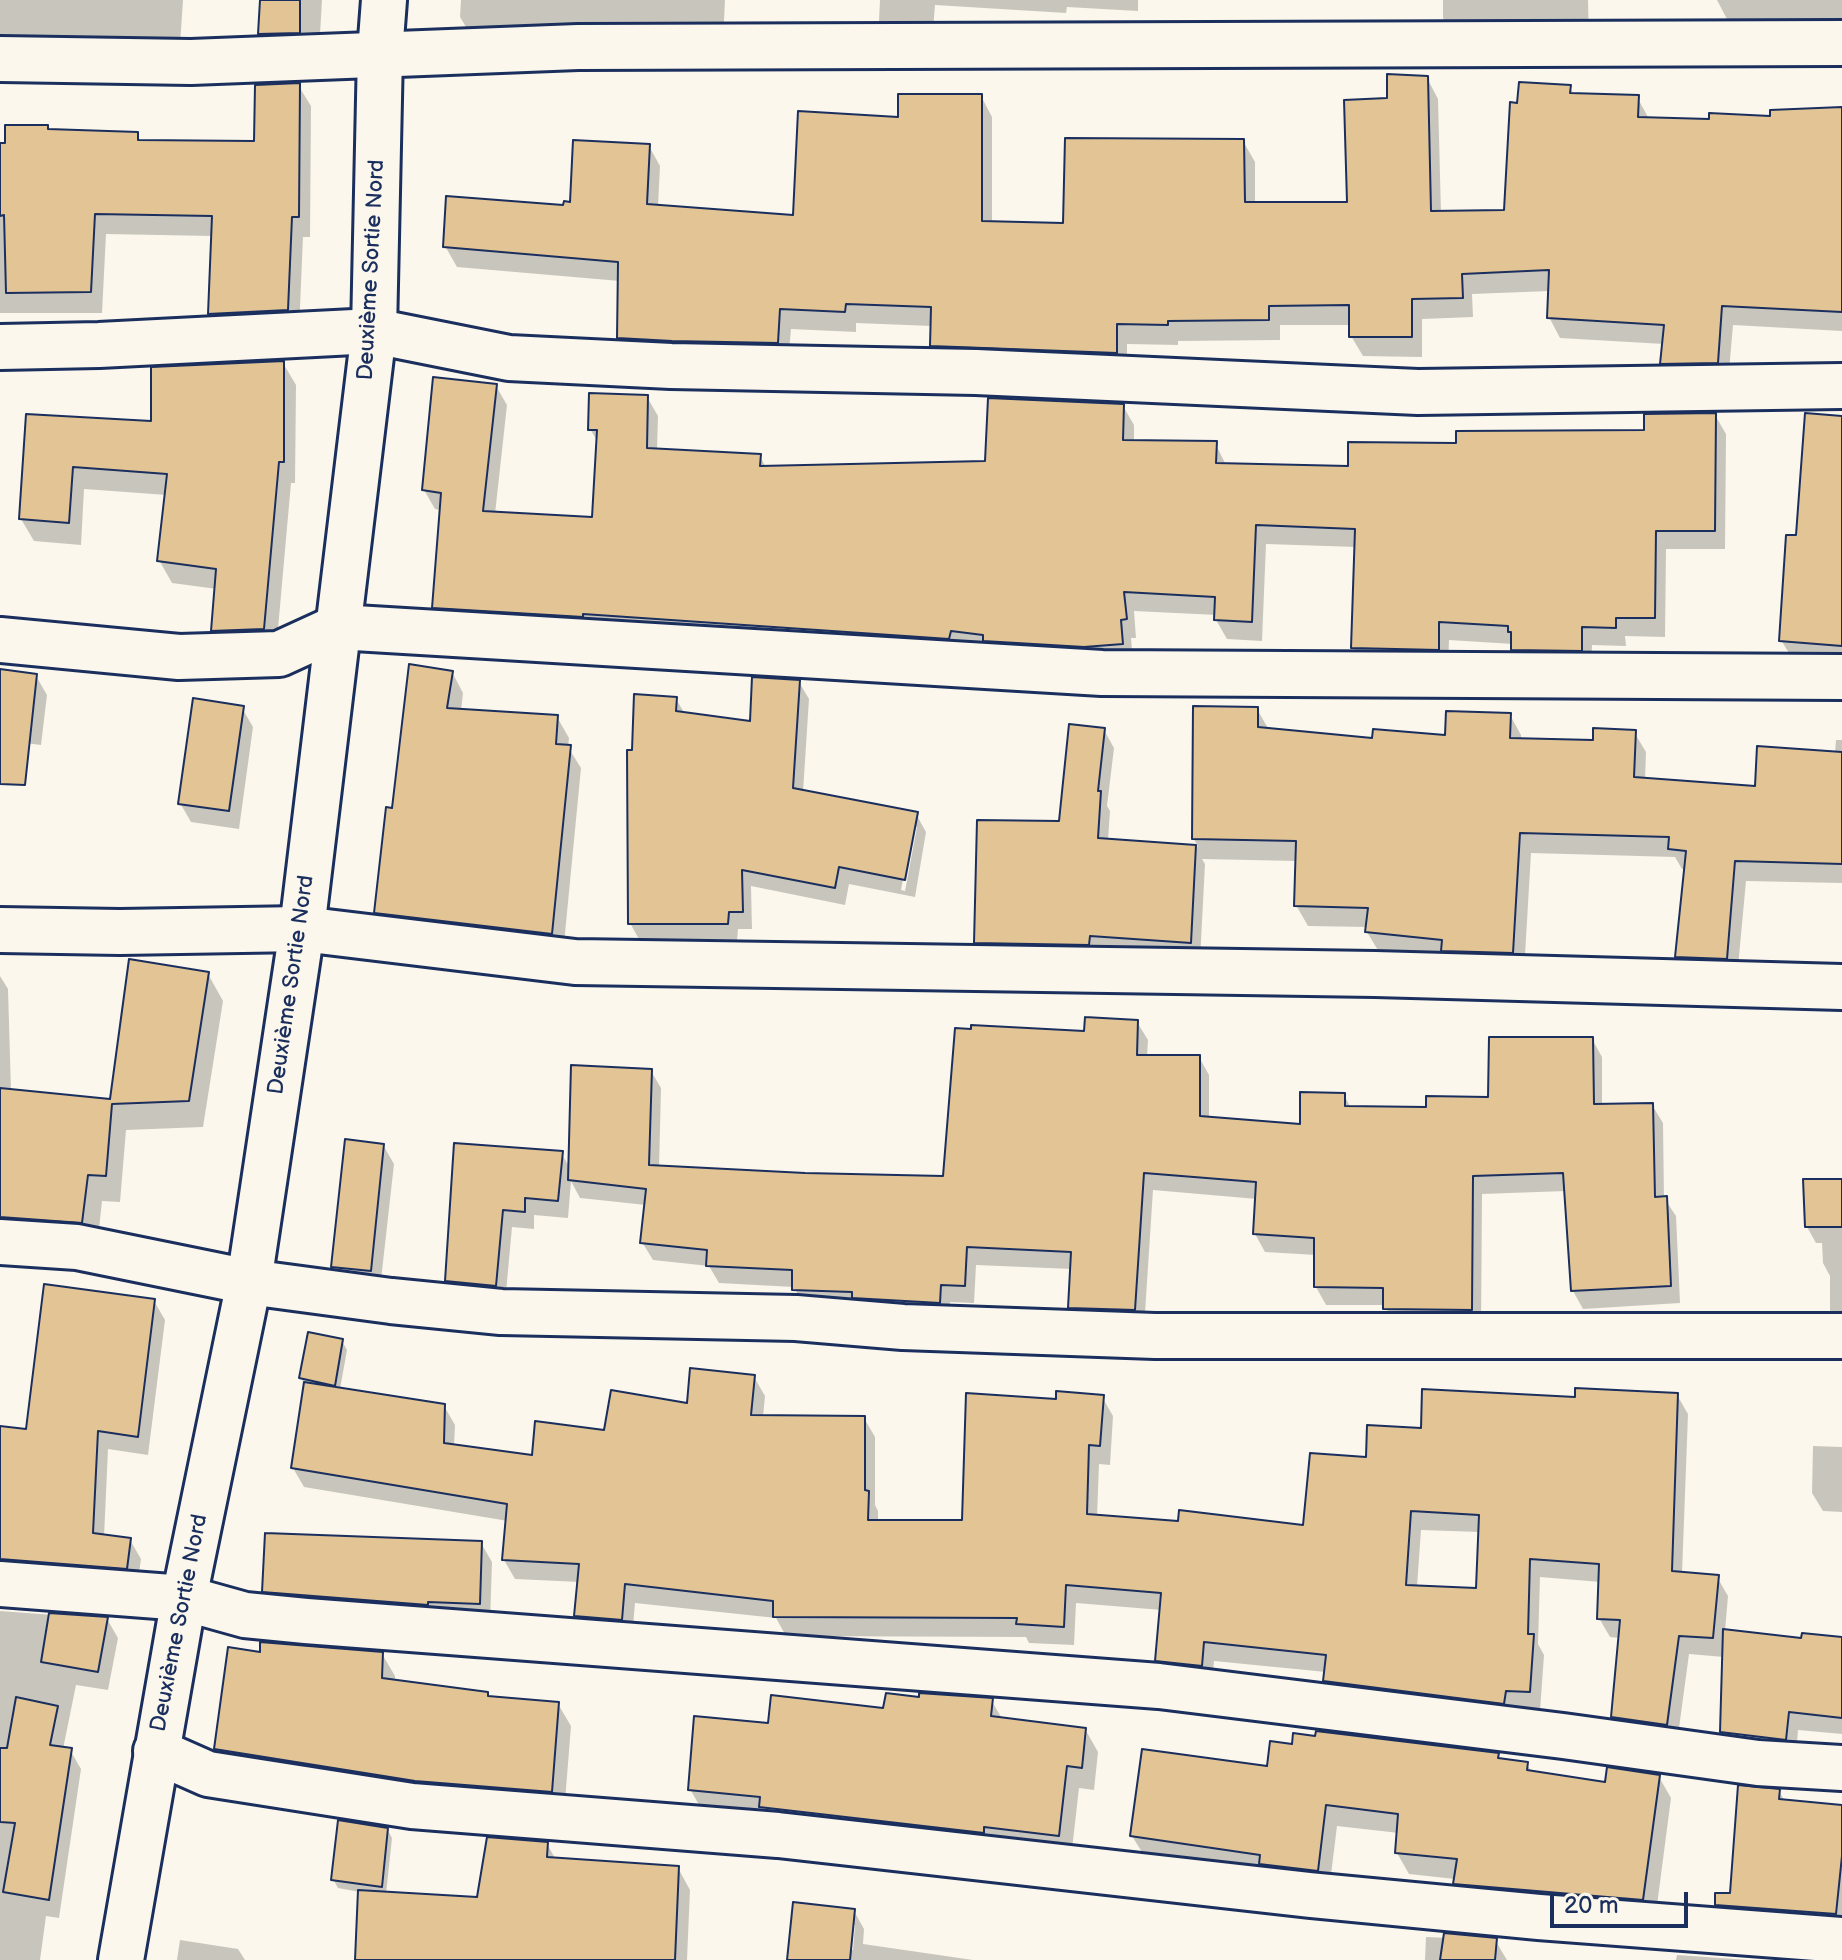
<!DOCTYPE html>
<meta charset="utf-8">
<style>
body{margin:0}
#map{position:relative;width:1842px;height:1960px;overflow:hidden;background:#fbf7ec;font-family:"Balsamiq Sans",sans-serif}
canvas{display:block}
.scale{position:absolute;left:1550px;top:1892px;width:138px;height:36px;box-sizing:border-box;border:4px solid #1b2f5e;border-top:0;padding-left:10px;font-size:24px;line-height:28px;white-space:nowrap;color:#1b2f5e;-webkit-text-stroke:6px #fbf7ec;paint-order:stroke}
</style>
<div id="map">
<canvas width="1842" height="1960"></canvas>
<div class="scale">20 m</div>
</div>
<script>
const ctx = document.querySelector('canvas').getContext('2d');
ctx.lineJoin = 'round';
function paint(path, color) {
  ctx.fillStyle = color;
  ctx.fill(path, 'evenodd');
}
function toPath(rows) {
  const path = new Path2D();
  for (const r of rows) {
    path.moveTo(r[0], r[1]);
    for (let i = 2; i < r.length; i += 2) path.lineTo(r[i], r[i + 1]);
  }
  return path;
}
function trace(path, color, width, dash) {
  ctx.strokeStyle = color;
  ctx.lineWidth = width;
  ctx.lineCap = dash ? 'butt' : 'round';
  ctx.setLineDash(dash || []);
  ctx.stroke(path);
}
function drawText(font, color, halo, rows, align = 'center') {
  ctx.font = font + ' "Balsamiq Sans",sans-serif';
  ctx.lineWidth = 8;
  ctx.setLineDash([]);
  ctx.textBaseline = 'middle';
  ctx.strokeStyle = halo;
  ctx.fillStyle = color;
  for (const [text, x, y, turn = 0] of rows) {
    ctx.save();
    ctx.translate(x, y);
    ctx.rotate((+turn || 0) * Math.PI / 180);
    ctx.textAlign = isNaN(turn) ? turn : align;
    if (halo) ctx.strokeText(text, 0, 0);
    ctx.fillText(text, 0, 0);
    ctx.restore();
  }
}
const shadow = toPath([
 [0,0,183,0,180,45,45,36,45,48,0,47],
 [262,0,322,0,319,51,271,52,260,34],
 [461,0,725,0,723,41,472,37,460,17],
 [880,0,1138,0,1138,11,1067,7,1066,13,935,5,932,42,892,42,879,21],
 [1443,0,1588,0,1589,40,1456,40,1443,18],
 [1717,0,1842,0,1842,21,1729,23],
 [1427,78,1438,99,1441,213,1505,212,1570,87,1574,95,1637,97,1649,119,1711,121,1842,110,1842,331,1733,325,1728,383,1674,383,1662,363,1664,344,1560,338,1549,317,1550,291,1472,294,1473,317,1422,319,1422,357,1363,356,1351,336,1351,325,1280,325,1280,340,1178,341,1178,345,1127,344,1127,373,944,366,932,346,932,326,856,323,856,332,791,329,788,363,631,358,619,338,620,281,457,267,445,246,572,204,649,146,660,166,658,206,795,217,900,119,981,96,992,117,992,223,1065,225,1243,141,1255,162,1255,204,1349,204,1389,100],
 [298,85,311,106,310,237,303,237,299,331,222,335,210,314,213,236,106,234,102,313,0,313,0,145,7,145,47,127,50,131,137,134,141,142,256,143],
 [283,363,296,385,295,483,291,483,276,651,226,653,213,631,217,589,172,583,159,560,167,495,84,489,81,545,34,541,21,519,28,416,153,424],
 [496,386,507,405,495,514,594,519,598,442,590,429,647,397,658,416,657,450,760,456,766,468,987,463,1123,406,1134,425,1134,442,1215,443,1226,465,1350,468,1458,445,1646,432,1715,415,1726,434,1725,549,1666,549,1665,637,1625,636,1626,646,1592,645,1591,669,1524,669,1513,650,1513,644,1449,640,1448,668,1364,667,1353,648,1357,547,1266,544,1262,641,1227,639,1216,620,1217,615,1134,611,1136,638,1131,638,1133,663,445,626,434,607,441,510,435,509,424,490],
 [1842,418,1842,662,1792,658,1781,640,1798,538],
 [452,672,463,693,461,711,557,717,569,738,568,747,581,768,563,954,388,933,376,912],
 [36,676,47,695,41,745,9,741,0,725,0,706],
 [799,682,809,699,803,792,916,814,926,832,915,897,849,884,845,905,751,886,752,929,738,929,737,941,640,941,630,923,634,752,676,699,685,714,752,723],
 [913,827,917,827,905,891,901,890],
 [242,708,253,727,239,829,191,822,180,803],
 [1257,709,1269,730,1374,740,1447,737,1510,715,1521,735,1521,740,1595,742,1634,732,1646,752,1645,780,1756,789,1835,753,1836,740,1842,740,1842,883,1746,881,1737,978,1689,977,1677,957,1686,869,1682,869,1675,857,1531,853,1524,972,1379,952,1367,932,1368,927,1308,926,1296,905,1298,861,1202,859,1205,864,1200,960,986,960,976,942,1061,823,1104,730,1114,748,1107,806,1110,811,1108,840,1198,847,1194,839],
 [208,974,223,1001,203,1127,126,1130,120,1202,102,1201,97,1248,0,1241,0,976,8,989,11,1091,112,1101],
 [1137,1022,1148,1040,1147,1057,1199,1057,1209,1075,1209,1118,1302,1126,1344,1095,1351,1108,1428,1109,1490,1099,1592,1039,1602,1057,1602,1106,1652,1105,1663,1123,1664,1198,1676,1216,1680,1303,1583,1309,1573,1291,1566,1191,1482,1194,1481,1328,1395,1327,1385,1305,1326,1305,1316,1287,1316,1255,1265,1252,1255,1234,1257,1199,1153,1190,1144,1328,1080,1325,1070,1307,1072,1269,976,1265,974,1303,950,1302,950,1320,804,1307,794,1287,719,1283,709,1266,653,1260,642,1242,646,1205,580,1198,571,1181,568,1218,534,1215,534,1229,512,1227,505,1303,457,1299,447,1281,456,1145,561,1153,570,1168,651,1071,661,1088,659,1168,944,1178,1086,1033],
 [383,1145,394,1164,380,1289,344,1285,333,1266],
 [1842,1181,1842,1328,1830,1310,1830,1276,1823,1263,1822,1243,1816,1243,1807,1227],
 [154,1301,165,1320,148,1455,108,1449,104,1537,130,1540,141,1559,137,1587,0,1580,0,1428,28,1431],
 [342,1341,347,1350,340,1389,444,1406,455,1425,454,1446,533,1457,689,1405,754,1377,765,1396,763,1417,864,1418,875,1437,875,1505,878,1511,878,1522,964,1522,1057,1401,1102,1397,1113,1416,1110,1465,1099,1464,1097,1517,1180,1524,1305,1527,1367,1459,1423,1430,1577,1399,1677,1395,1688,1414,1682,1574,1717,1577,1728,1596,1725,1631,1803,1640,1842,1639,1842,1734,1798,1730,1796,1754,1732,1750,1722,1732,1724,1657,1689,1654,1677,1743,1624,1736,1613,1717,1620,1638,1610,1637,1599,1618,1601,1582,1540,1577,1538,1644,1544,1655,1540,1711,1336,1700,1325,1681,1326,1672,1214,1661,1212,1684,1168,1679,1157,1660,1162,1610,1076,1603,1074,1645,1029,1643,1026,1637,786,1636,776,1618,635,1603,632,1638,587,1635,576,1616,580,1582,515,1579,504,1560,508,1521,304,1487,293,1468,306,1387,301,1378],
 [1421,1530,1480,1532,1478,1590,1417,1587],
 [1813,1446,1842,1447,1842,1512,1823,1511,1812,1493],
 [481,1543,492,1562,490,1622,275,1610,265,1591],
 [0,1611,107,1619,118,1638,108,1690,76,1685,63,1749,70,1750,81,1769,59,1918,46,1916,40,1960,0,1960],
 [262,1654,382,1654,395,1676,395,1682,487,1694,489,1698,558,1704,571,1726,564,1814,229,1771,216,1749],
 [921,1700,991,1700,1003,1720,1085,1729,1098,1752,1094,1790,1079,1788,1071,1858,703,1812,690,1789,770,1725,885,1711],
 [1498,1755,1501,1760,1527,1764,1532,1773,1607,1784,1659,1777,1671,1798,1655,1921,1467,1904,1455,1883,1455,1879,1409,1874,1397,1853,1399,1833,1337,1826,1329,1891,1145,1857,1132,1836,1269,1768],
 [1779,1791,1785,1802,1842,1807,1842,1931,1726,1921,1717,1905,1732,1895],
 [387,1829,392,1838,386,1894,479,1900,547,1844,556,1860,678,1868,690,1890,687,1960,357,1960,360,1892,338,1888,333,1879],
 [854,1911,864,1929,863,1944,973,1960,789,1960],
 [851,1925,855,1925,853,1950,849,1950],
 [1426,1937,1495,1940,1507,1960,1425,1960],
 [180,1940,238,1949,245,1960,177,1960],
 [1677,1955,1749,1960,1676,1960]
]);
const building = toPath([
 [260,0,300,0,300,33,258,34,260,0],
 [1387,74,1428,76,1431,211,1504,210,1510,102,1517,103,1519,82,1571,85,1570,93,1639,95,1638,117,1709,119,1709,113,1770,116,1770,110,1842,107,1842,312,1722,306,1718,363,1660,364,1664,325,1547,318,1549,270,1462,274,1463,298,1412,299,1412,337,1349,337,1349,305,1269,306,1269,320,1168,321,1168,325,1117,324,1117,353,930,346,931,307,846,304,845,312,780,309,778,343,672,341,617,338,618,262,443,247,446,196,563,205,564,201,570,202,573,140,650,144,647,204,793,215,798,111,898,117,898,94,982,94,982,221,1063,223,1065,138,1244,139,1245,202,1347,202,1344,100,1387,98,1387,74],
 [300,83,299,217,292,217,288,310,208,314,212,216,95,214,91,292,6,293,4,215,0,216,0,143,5,143,5,125,48,125,48,129,138,132,138,140,254,141,255,85,300,83],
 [284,361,284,462,279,462,264,629,211,631,216,569,157,561,167,474,73,467,69,523,19,519,26,414,151,421,151,367,284,361],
 [433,377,497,384,483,511,592,517,597,430,588,430,589,393,648,395,647,448,761,454,760,466,985,461,988,398,1124,404,1123,440,1217,441,1216,463,1348,466,1348,442,1456,443,1456,431,1644,430,1644,414,1716,413,1715,531,1656,531,1655,618,1616,618,1616,628,1582,627,1582,651,1511,650,1511,632,1508,632,1508,626,1439,622,1439,650,1351,648,1355,529,1256,525,1252,622,1214,620,1215,597,1124,592,1127,619,1121,620,1123,644,1084,647,983,641,983,635,951,631,949,639,583,614,583,617,432,608,441,493,422,490,433,377],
 [1805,413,1842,416,1842,646,1779,641,1786,535,1796,535,1805,413],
 [409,664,453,671,447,708,558,715,556,744,571,745,552,934,374,913,386,807,392,808,409,664],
 [0,669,37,674,25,785,0,784,0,669],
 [752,677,800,680,793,788,918,812,905,880,839,867,835,888,742,870,743,912,729,912,728,924,628,924,627,750,632,750,634,694,677,697,676,711,750,721,752,677],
 [193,698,244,706,229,811,178,804,193,698],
 [1193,706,1258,707,1258,727,1372,738,1373,729,1445,735,1446,711,1511,713,1510,738,1593,740,1593,728,1636,730,1634,777,1755,786,1757,746,1842,752,1842,864,1735,861,1727,959,1675,957,1686,851,1668,849,1669,837,1520,833,1513,953,1441,951,1442,940,1365,932,1368,908,1294,906,1296,841,1192,839,1193,706],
 [1069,724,1105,728,1098,791,1101,791,1098,838,1196,845,1191,943,1090,936,1089,945,974,943,977,820,1059,821,1069,724],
 [129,959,209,972,189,1101,112,1104,106,1176,88,1175,82,1223,0,1217,0,1088,110,1099,129,959],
 [1085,1017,1138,1020,1137,1055,1200,1055,1200,1116,1300,1124,1300,1092,1345,1093,1345,1106,1426,1107,1426,1096,1488,1097,1489,1037,1593,1037,1594,1104,1653,1103,1655,1197,1667,1196,1671,1286,1571,1291,1563,1173,1473,1176,1472,1310,1383,1309,1383,1288,1314,1287,1314,1238,1253,1234,1256,1182,1144,1173,1135,1310,1068,1308,1071,1252,967,1247,965,1286,941,1285,940,1303,852,1298,852,1292,792,1290,792,1270,706,1266,707,1250,640,1243,646,1189,568,1180,571,1065,652,1069,649,1165,805,1173,943,1176,955,1028,971,1029,971,1025,1084,1031,1085,1017],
 [345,1139,384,1144,371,1271,331,1267,345,1139],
 [454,1143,563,1151,558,1201,525,1198,525,1212,503,1210,496,1286,445,1281,454,1143],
 [1803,1179,1842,1179,1842,1227,1805,1227,1803,1179],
 [44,1284,155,1299,138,1437,98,1431,93,1533,131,1538,127,1569,0,1559,0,1426,26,1429,44,1284],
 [308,1332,343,1339,335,1386,299,1378,308,1332],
 [690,1368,755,1375,751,1415,865,1416,865,1490,869,1491,868,1520,962,1520,966,1393,1056,1399,1056,1391,1104,1395,1100,1446,1089,1445,1087,1514,1178,1521,1179,1510,1303,1525,1310,1453,1366,1457,1367,1425,1421,1428,1422,1389,1575,1397,1575,1388,1678,1393,1672,1571,1719,1575,1713,1638,1679,1636,1667,1725,1611,1717,1620,1620,1597,1619,1599,1564,1530,1559,1528,1634,1534,1634,1530,1692,1506,1691,1504,1704,1323,1681,1326,1655,1204,1642,1202,1666,1155,1661,1161,1593,1066,1585,1064,1627,1016,1624,1017,1618,773,1617,773,1601,625,1584,622,1620,574,1616,579,1564,502,1560,507,1504,291,1468,304,1382,445,1404,444,1443,532,1455,535,1421,604,1430,611,1390,687,1403,690,1368],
 [1411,1511,1479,1515,1476,1588,1406,1585,1411,1511],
 [265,1533,482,1541,480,1604,428,1602,428,1605,262,1592,265,1533],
 [49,1613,108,1617,98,1672,41,1662,49,1613],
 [1723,1629,1801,1638,1802,1633,1842,1637,1842,1718,1789,1712,1786,1740,1720,1732,1723,1629],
 [260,1642,383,1652,382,1678,488,1692,488,1696,559,1702,552,1792,415,1781,214,1749,228,1647,260,1652,260,1642],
 [886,1693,919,1697,919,1693,993,1698,991,1716,1086,1728,1082,1768,1067,1766,1059,1836,984,1827,984,1833,759,1807,760,1797,688,1790,694,1716,768,1723,771,1695,883,1708,886,1693],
 [16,1697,58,1706,50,1745,72,1748,49,1900,3,1892,15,1823,0,1822,0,1748,7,1748,16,1697],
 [1316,1731,1499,1753,1498,1758,1528,1762,1527,1770,1605,1782,1607,1767,1660,1775,1643,1900,1453,1884,1457,1859,1395,1853,1398,1814,1326,1805,1318,1871,1259,1864,1260,1855,1130,1836,1142,1749,1267,1766,1270,1741,1292,1744,1293,1733,1315,1736,1316,1731],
 [1738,1785,1780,1789,1779,1799,1842,1805,1842,1856,1836,1914,1715,1905,1715,1893,1730,1893,1738,1785],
 [338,1820,388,1828,382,1887,331,1880,338,1820],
 [487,1837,548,1842,547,1857,679,1866,675,1960,355,1960,358,1890,477,1897,487,1837],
 [793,1902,855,1909,850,1960,787,1960,793,1902],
 [1444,1933,1497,1938,1495,1960,1440,1960,1444,1933]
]);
const minor = toPath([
 [0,59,191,62,578,47,1842,43],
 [0,347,99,345,374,331,509,358,671,366,976,372,1418,392,1842,386],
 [0,640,179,657,279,654,338,627,1102,673,1842,677],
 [0,930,120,932,302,929,575,962,1375,974,1842,987],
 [0,1242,77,1247,249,1282,391,1301,501,1312,796,1318,903,1327,1155,1336,1842,1336],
 [0,1584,184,1598,245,1615,306,1621,1159,1686,1563,1736,1758,1763,1842,1768],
 [156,1751,208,1774,412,1806,778,1835,1310,1895,1539,1917,1842,1940]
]);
const major = toPath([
 [121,1960,184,1598,249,1282,302,929,374,331,380,53,384,0]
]);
const streetNames = [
 ["Deuxième Sortie Nord",372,270,-87],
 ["Deuxième Sortie Nord",292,985,-82],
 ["Deuxième Sortie Nord",180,1623,-79]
];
paint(shadow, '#0003');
paint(building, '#e2c495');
trace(building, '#1b2f5e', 2);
trace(minor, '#1b2f5e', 50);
trace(major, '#1b2f5e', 50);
trace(minor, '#fbf7ec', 44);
trace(major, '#fbf7ec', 44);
drawText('22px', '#1b2f5e', '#fbf7ec', streetNames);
</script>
